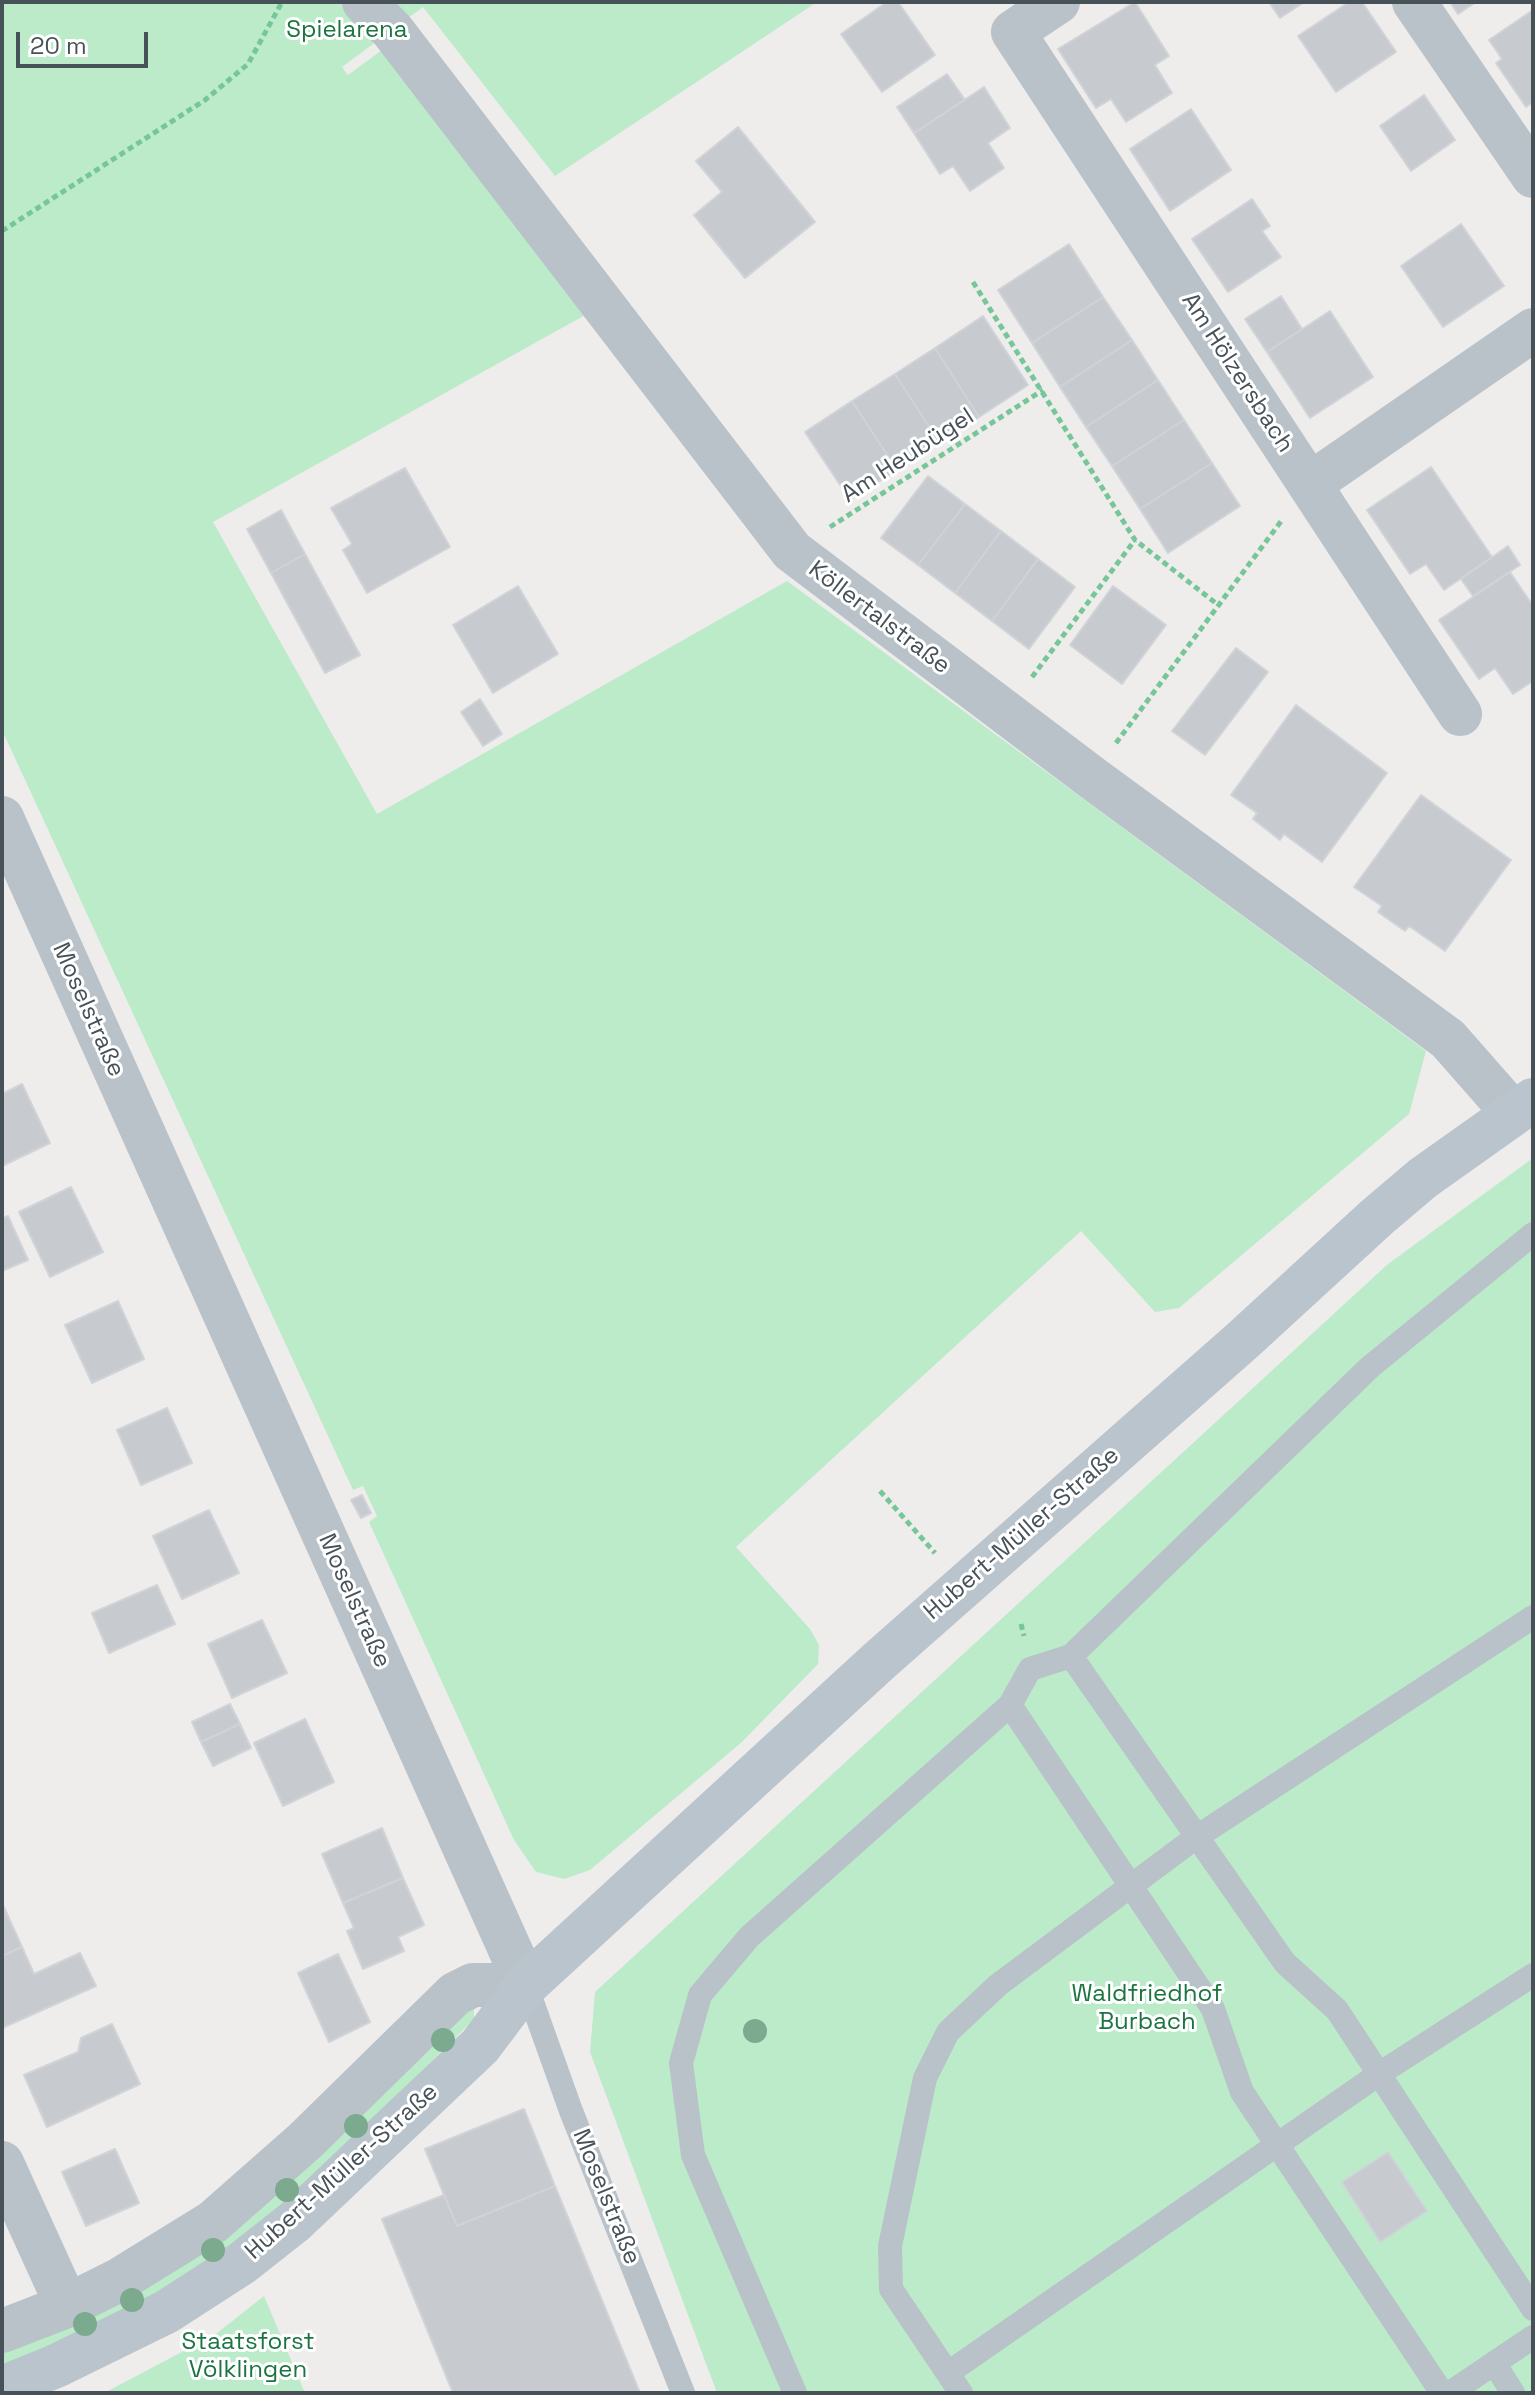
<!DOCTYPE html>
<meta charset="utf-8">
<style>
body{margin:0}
#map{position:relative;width:1535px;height:2395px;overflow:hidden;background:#efecec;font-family:"Space Grotesk",sans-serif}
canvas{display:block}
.frame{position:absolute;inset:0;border:4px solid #465158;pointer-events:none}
.scale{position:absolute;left:16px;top:32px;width:132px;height:36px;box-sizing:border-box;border:4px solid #465158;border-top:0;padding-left:10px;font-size:24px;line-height:28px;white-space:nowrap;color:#465158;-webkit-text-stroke:6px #fff;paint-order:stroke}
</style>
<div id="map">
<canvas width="1535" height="2395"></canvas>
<div class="frame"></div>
<div class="scale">20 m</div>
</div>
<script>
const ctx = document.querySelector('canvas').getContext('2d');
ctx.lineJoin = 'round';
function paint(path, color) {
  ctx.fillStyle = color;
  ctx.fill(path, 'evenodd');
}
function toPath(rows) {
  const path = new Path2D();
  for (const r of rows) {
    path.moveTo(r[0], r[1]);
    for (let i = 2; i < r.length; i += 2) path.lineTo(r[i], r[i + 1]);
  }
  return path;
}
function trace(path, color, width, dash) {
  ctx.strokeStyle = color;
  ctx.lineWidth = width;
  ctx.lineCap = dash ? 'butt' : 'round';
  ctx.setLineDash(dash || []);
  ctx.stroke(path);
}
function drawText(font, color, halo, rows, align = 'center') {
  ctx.font = font + ' "Space Grotesk",sans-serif';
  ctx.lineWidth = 6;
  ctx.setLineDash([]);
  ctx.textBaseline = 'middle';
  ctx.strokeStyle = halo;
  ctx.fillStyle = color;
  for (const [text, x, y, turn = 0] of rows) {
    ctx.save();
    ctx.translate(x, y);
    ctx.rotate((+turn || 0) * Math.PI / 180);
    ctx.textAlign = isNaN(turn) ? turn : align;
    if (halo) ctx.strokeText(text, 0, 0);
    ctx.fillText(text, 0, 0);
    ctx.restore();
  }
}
const green = toPath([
 [2,2,817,2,555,176,423,7,342,67,348,75,382,50,587,314,213,522,377,814,787,581,1426,1051,1409,1114,1179,1308,1155,1312,1081,1231,736,1547,810,1629,819,1645,818,1664,742,1742,590,1870,564,1879,536,1872,514,1840,369,1522,377,1516,363,1486,353,1490,2,730],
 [1533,1158,1533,2393,717,2393,590,2052,595,1992,1388,1264],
 [466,2007,474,2009,474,2019,327,2166,231,2248,98,2328,91,2311],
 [264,2296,305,2393,104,2393,216,2334],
 [85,2312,92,2331,2,2367,2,2346]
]);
const building = toPath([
 [887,2,898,2,935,55,882,92,841,34,887,2],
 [1135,2,1169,56,1155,65,1172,93,1126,122,1111,99,1096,108,1058,49,1135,2],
 [1269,2,1304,2,1280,18,1269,2],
 [1349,2,1362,2,1396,52,1336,92,1298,36,1349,2],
 [1450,2,1476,2,1458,14,1450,2],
 [1533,10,1533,102,1526,107,1496,63,1502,59,1489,40,1533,10],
 [947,74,965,100,914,133,897,107,947,74],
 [984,87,1010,128,988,143,1004,168,970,191,953,166,940,174,914,133,984,87],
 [1424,95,1455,140,1411,171,1380,126,1424,95],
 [1191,109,1231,170,1170,211,1130,149,1191,109],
 [738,127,815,222,745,278,694,215,722,192,696,161,738,127],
 [1252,199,1270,226,1262,231,1281,257,1228,292,1192,239,1252,199],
 [1461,224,1504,286,1443,327,1401,266,1461,224],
 [1069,244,1103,297,1032,343,998,290,1069,244],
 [1281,296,1302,329,1267,352,1245,319,1281,296],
 [1103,297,1132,340,1060,387,1032,343,1103,297],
 [1330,311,1373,377,1310,418,1267,352,1330,311],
 [983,316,1028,385,979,417,935,348,983,316],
 [1132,340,1158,380,1086,427,1060,387,1132,340],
 [935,348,979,417,939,442,895,374,935,348],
 [895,374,939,442,897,470,852,401,895,374],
 [1158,380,1184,420,1112,466,1086,427,1158,380],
 [852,401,897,470,850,500,805,432,852,401],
 [1184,420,1212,463,1140,509,1112,466,1184,420],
 [1212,463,1240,506,1168,553,1140,509,1212,463],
 [1431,467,1492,557,1444,590,1426,564,1410,574,1367,510,1431,467],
 [405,468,450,547,367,593,343,550,352,544,331,508,405,468],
 [928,476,965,504,918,565,881,538,928,476],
 [965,504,1001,531,955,593,918,565,965,504],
 [281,510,305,554,271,573,247,529,281,510],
 [1001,531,1038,559,992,621,955,593,1001,531],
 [1508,546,1520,565,1473,596,1461,579,1508,546],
 [305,554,360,655,325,673,271,573,305,554],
 [1038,559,1075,587,1029,649,992,621,1038,559],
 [1510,572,1533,606,1533,681,1513,694,1495,668,1479,679,1439,620,1510,572],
 [518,586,558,654,493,693,453,625,518,586],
 [1113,586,1166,625,1122,684,1070,645,1113,586],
 [1236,648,1268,672,1205,755,1172,731,1236,648],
 [480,699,502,734,483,746,461,712,480,699],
 [1296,705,1387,773,1322,862,1284,834,1280,840,1253,819,1257,813,1231,795,1296,705],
 [1421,795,1511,860,1445,951,1409,926,1405,931,1378,912,1382,906,1354,887,1421,795],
 [22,1084,50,1143,2,1166,2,1094,22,1084],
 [71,1187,103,1252,50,1277,19,1212,71,1187],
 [8,1216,28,1260,2,1271,2,1219,8,1216],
 [118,1301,144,1359,92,1383,65,1325,118,1301],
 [167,1408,192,1463,141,1485,117,1430,167,1408],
 [362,1495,371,1513,361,1518,351,1500,362,1495],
 [209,1510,239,1573,182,1599,153,1536,209,1510],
 [157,1585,175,1624,109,1653,92,1613,157,1585],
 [262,1620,287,1673,232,1698,208,1644,262,1620],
 [230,1704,240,1724,201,1742,192,1722,230,1704],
 [305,1719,334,1782,283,1806,254,1743,305,1719],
 [240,1724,251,1748,213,1766,201,1742,240,1724],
 [382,1828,403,1878,343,1903,322,1854,382,1828],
 [403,1878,424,1925,398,1937,404,1951,363,1969,347,1931,354,1928,343,1903,403,1878],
 [2,1903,22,1947,2,1956,2,1903],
 [22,1947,34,1974,80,1953,96,1986,2,2028,2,1956,22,1947],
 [338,1954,370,2022,329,2042,298,1973,338,1954],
 [112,2024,140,2084,47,2127,24,2075,78,2052,81,2038,112,2024],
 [524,2109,555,2186,457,2226,425,2149,524,2109],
 [115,2149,139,2203,86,2226,62,2172,115,2149],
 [1388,2152,1427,2211,1380,2242,1342,2182,1388,2152],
 [555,2186,640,2393,453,2393,382,2219,444,2195,457,2226,555,2186]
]);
const path = toPath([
 [2,231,205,100,248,64,282,2],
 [973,282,1135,540,1217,604],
 [830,527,1043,390],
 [1032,677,1135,540],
 [1116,743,1282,520],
 [880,1491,935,1553],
 [1021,1624,1024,1636]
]);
const service = toPath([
 [1071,1656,1285,1963,1337,2010,1533,2309],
 [526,1985,571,2111,683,2393],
 [1494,2363,1513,2393],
 [948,2373,1379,2074,1533,1975],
 [795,2393,693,2155,681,2063,700,1995,749,1937,1010,1705],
 [961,2393,891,2289,890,2246,925,2078,948,2032,998,1985,1195,1838,1533,1617],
 [1442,2393,1242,2092,1213,2009,1010,1705,1030,1669,1071,1656,1370,1367,1533,1234],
 [1450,2393,1533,2337]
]);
const minor = toPath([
 [364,2,392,30,792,551,1091,777,1448,1039,1513,1113],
 [1058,2,1013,32,1460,714],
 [1414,2,1533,176],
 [1310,484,1533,330],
 [2,818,526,1985,473,1985,455,1994,305,2141,213,2222,119,2280,67,2306,2,2331],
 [2,2163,67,2306]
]);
const secondary = toPath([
 [2,2388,56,2366,166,2312,242,2263,294,2222,480,2046,526,1985,879,1661,1243,1340,1377,1217,1423,1178,1533,1100]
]);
const trees = [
 [755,2031],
 [443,2040],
 [356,2126],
 [287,2190],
 [213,2250],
 [132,2300],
 [85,2324]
];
const parkNames = [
 ["Spielarena",347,30],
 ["Waldfriedhof",1147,1994],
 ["Burbach",1147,2022],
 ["Staatsforst",248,2342],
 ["Völklingen",248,2370]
];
const streetNames = [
 ["Am Hölzersbach",1237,373,57],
 ["Am Heubügel",908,456,-33],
 ["Köllertalstraße",879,618,37],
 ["Moselstraße",88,1010,66],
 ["Hubert-Müller-Straße",1022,1534,-41],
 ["Moselstraße",354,1601,66],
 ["Hubert-Müller-Straße",342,2172,-42],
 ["Moselstraße",606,2197,68]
];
paint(green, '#bcebca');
paint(building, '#c7cacf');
trace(building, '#d0d3d8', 2);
trace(path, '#77c699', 5, [6, 4]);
trace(service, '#b8c2c8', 24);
trace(minor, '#b8c2c8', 44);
trace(secondary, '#b9c4cd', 44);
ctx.fillStyle = '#7baa8e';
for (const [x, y] of trees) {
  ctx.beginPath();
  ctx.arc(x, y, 12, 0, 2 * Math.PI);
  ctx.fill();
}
drawText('24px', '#1c7441', '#fff', parkNames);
drawText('24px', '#465158', '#fff', streetNames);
</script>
